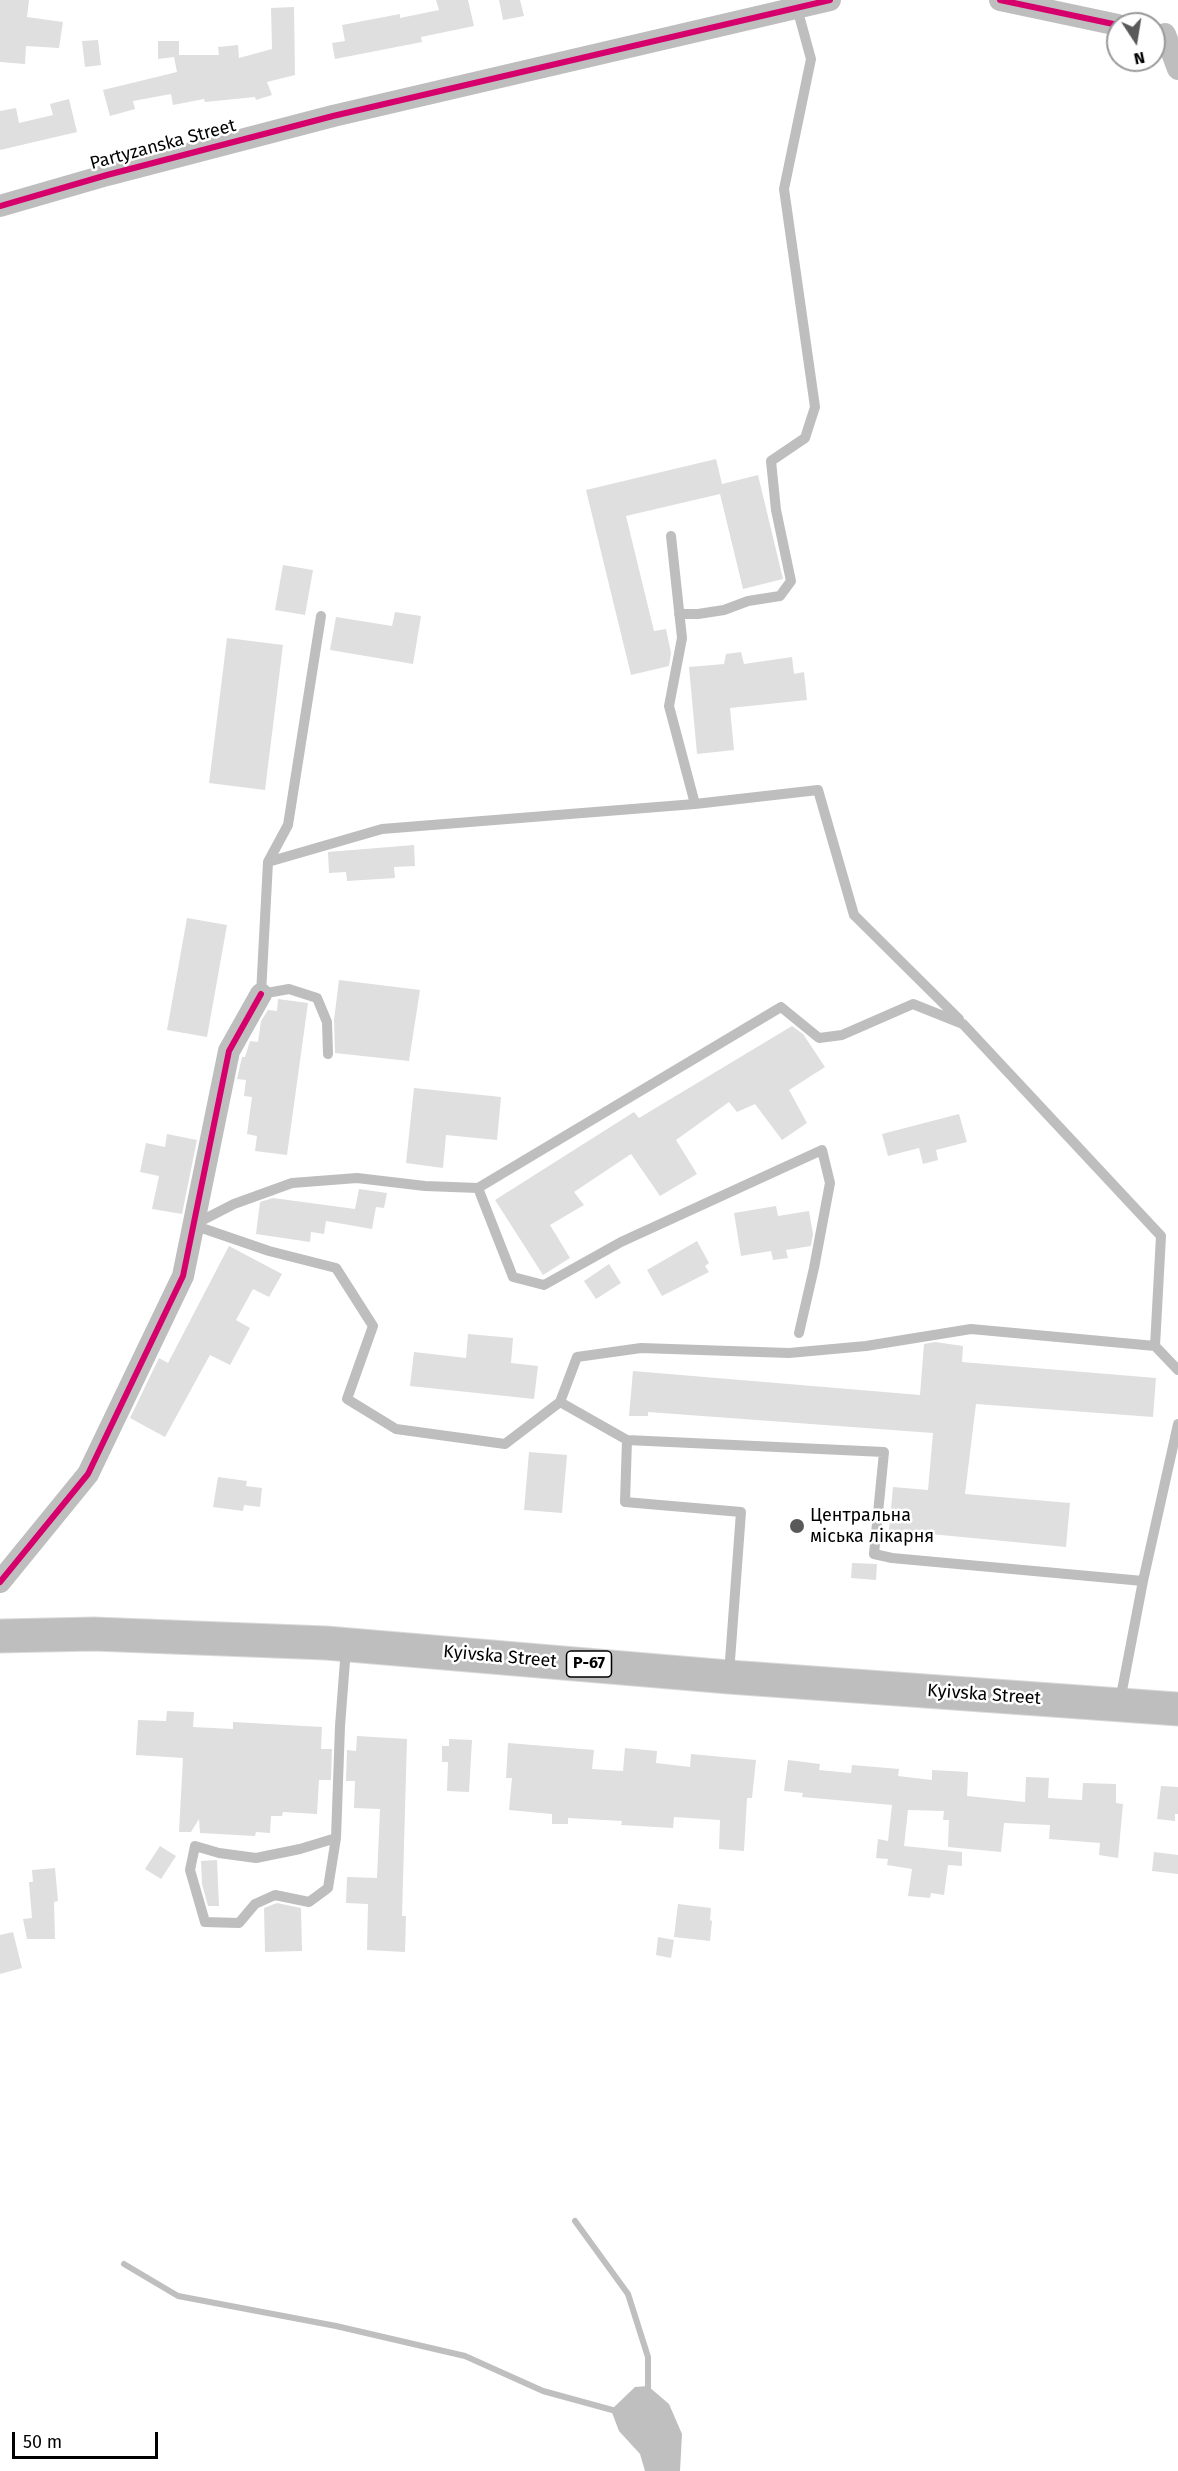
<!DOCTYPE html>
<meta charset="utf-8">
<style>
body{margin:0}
#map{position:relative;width:1178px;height:2471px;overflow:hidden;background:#fff;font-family:"Fira Sans",sans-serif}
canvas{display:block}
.north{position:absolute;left:1106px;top:12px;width:60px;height:60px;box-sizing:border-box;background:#fff;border:2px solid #999;border-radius:50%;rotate:168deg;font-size:16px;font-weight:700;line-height:24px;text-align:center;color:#000}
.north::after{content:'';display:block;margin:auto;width:21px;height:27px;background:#595959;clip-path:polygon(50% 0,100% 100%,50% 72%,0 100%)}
.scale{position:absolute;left:12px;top:2432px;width:146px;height:27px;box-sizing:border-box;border:3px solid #000;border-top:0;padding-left:8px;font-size:18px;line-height:21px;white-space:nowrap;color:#000;-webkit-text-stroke:4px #fff;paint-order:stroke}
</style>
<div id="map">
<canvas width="1178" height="2471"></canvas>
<div class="north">N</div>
<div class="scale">50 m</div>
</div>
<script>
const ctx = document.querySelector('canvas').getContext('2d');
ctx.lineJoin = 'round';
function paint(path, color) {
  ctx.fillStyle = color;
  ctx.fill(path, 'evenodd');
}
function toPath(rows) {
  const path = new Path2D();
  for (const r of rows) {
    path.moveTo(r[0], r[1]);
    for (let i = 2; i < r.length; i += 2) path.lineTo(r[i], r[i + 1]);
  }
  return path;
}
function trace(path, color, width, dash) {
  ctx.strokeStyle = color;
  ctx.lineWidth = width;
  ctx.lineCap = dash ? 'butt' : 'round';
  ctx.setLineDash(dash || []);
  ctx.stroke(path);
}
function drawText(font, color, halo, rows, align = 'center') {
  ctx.font = font + ' "Fira Sans",sans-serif';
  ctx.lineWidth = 5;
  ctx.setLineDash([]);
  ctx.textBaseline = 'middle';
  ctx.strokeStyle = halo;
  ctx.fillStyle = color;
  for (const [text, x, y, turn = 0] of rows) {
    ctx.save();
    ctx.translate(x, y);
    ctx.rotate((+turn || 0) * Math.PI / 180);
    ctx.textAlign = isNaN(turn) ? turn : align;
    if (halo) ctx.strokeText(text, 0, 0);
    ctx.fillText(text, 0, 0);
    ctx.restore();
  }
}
const water = toPath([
 [648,2386,669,2404,682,2434,680,2471,645,2471,640,2454,619,2431,611,2410,635,2387]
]);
const stream = toPath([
 [575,2221,628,2294,648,2357,648,2393],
 [124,2264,178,2296,336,2326,465,2356,543,2391,616,2411]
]);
const building = toPath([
 [0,0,29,0,27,17,63,22,59,48,26,46,25,64,0,62],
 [436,0,468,0,474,26,421,37,422,42,335,59,332,43,345,41,342,25,400,14,400,18,439,10],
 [499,0,520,0,524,16,503,20],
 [294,7,295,75,267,82,272,95,256,100,255,97,205,102,204,99,173,105,171,94,133,101,135,109,110,116,103,90,177,72,174,57,158,59,158,41,179,41,179,55,219,55,218,47,238,45,239,58,272,49,271,8],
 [98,40,101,65,85,67,82,41],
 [69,99,77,132,0,150,0,111,16,108,19,123,53,115,50,104],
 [716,459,722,484,758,475,783,579,743,589,720,494,626,516,654,631,666,629,671,653,669,666,631,675,586,490],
 [283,565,313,570,305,615,275,610],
 [395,612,421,616,413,664,330,650,336,617,392,626],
 [227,638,283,645,265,790,209,783],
 [741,652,744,664,792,657,794,674,804,672,807,700,730,708,734,750,697,754,689,667,724,664,726,654],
 [414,845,415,866,394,867,395,878,347,881,346,872,329,873,328,852],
 [187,918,227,925,207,1037,167,1030],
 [339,980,420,990,409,1061,335,1053,334,1020],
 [278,999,308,1003,287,1155,255,1151,257,1136,247,1134,252,1097,244,1096,246,1080,237,1079,242,1057,245,1057,250,1041,258,1042,261,1021,268,1010,277,1011],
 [792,1026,803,1034,825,1067,789,1090,807,1123,782,1140,755,1104,737,1112,729,1102,676,1140,697,1174,660,1196,631,1154,574,1192,584,1205,550,1225,570,1258,543,1275,495,1200,634,1112,639,1118],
 [414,1088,501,1097,497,1140,446,1135,443,1168,406,1163],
 [959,1114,967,1142,936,1150,938,1160,923,1164,919,1148,888,1156,882,1134],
 [167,1134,197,1140,182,1214,152,1209,159,1176,140,1172,146,1143,165,1147],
 [359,1189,387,1193,384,1208,376,1207,372,1229,326,1221,324,1234,311,1232,310,1242,256,1234,260,1202,273,1198,355,1209],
 [776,1206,778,1216,809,1211,813,1234,811,1246,786,1250,788,1258,773,1260,771,1251,741,1256,734,1213],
 [697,1241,709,1263,705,1266,709,1272,662,1296,647,1270],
 [229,1246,282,1274,269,1297,253,1289,236,1320,250,1328,230,1365,210,1355,165,1437,130,1418,159,1358,168,1363],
 [609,1264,621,1283,596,1299,584,1281],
 [468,1334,513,1338,511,1363,538,1366,534,1399,410,1386,414,1352,466,1358],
 [935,1342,963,1346,962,1362,1156,1378,1153,1417,976,1404,965,1494,1070,1503,1066,1547,889,1530,893,1487,928,1490,933,1433,648,1412,648,1416,629,1416,633,1371,920,1395,924,1344],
 [529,1452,567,1455,562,1513,524,1510],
 [218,1477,247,1481,246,1486,262,1488,260,1507,244,1505,243,1511,213,1507],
 [852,1563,877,1564,876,1580,851,1578],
 [167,1711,194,1712,193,1727,233,1729,233,1722,322,1727,321,1749,332,1749,331,1780,319,1780,317,1814,283,1812,282,1816,271,1816,270,1833,256,1832,255,1836,200,1833,199,1819,191,1832,179,1832,183,1758,136,1755,138,1720,166,1721],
 [357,1736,407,1739,402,1916,406,1916,405,1952,367,1950,368,1904,346,1903,347,1877,377,1878,380,1809,354,1808,355,1781,346,1781,347,1750,356,1751],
 [449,1739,472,1740,469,1792,447,1791,448,1762,442,1762,442,1746,449,1746],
 [508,1743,594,1750,592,1769,623,1771,625,1748,657,1751,656,1763,690,1767,691,1754,756,1760,752,1798,747,1798,744,1851,719,1849,720,1820,674,1817,673,1828,621,1825,622,1821,568,1818,568,1824,552,1824,552,1814,509,1810,512,1778,506,1778],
 [788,1760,820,1764,819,1770,851,1773,852,1765,899,1769,898,1776,932,1780,932,1770,968,1772,967,1796,1025,1802,1026,1777,1049,1778,1048,1798,1082,1800,1083,1783,1116,1784,1116,1803,1123,1804,1118,1858,1099,1855,1100,1843,1049,1839,1050,1825,1004,1823,1001,1852,948,1847,949,1820,943,1820,944,1811,908,1810,904,1846,962,1852,962,1866,948,1865,944,1895,931,1893,930,1898,908,1896,912,1869,887,1865,888,1859,876,1858,878,1839,888,1841,892,1805,802,1797,803,1793,784,1791],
 [1161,1786,1178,1787,1178,1814,1175,1814,1175,1821,1157,1819],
 [160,1846,176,1856,161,1879,145,1869],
 [1154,1852,1178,1855,1178,1874,1152,1871],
 [217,1860,219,1906,208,1906,202,1884,201,1861],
 [55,1868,58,1901,54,1902,55,1939,27,1939,23,1919,32,1918,29,1882,33,1882,32,1870],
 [277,1903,301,1908,302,1951,265,1952,264,1908],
 [678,1904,711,1908,710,1920,712,1921,710,1941,674,1937],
 [13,1932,22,1968,0,1974,0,1935],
 [658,1937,674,1940,671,1958,656,1955]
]);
const lane = toPath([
 [671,536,682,638,669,706,695,804],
 [679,614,698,614,724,610,748,601,780,596,791,581,776,510,771,461,805,438,815,407,784,189,811,59,797,8],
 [268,862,288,825,321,616],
 [328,1054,327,1022,317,998,289,989,261,994,268,862,382,829,695,804,818,790,854,915,959,1019],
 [478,1188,513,1277,544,1285,621,1242,822,1150,830,1183,814,1268,799,1333],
 [195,1224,234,1204,292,1183,357,1178,425,1186,478,1188,781,1007,819,1038,842,1035,913,1004,963,1024,1161,1236,1155,1346],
 [193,1225,269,1251,336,1268,373,1326,347,1399,396,1429,505,1444,560,1402,577,1357,641,1348,789,1353,866,1346,971,1329,1155,1346,1178,1370],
 [560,1402,627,1440,884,1452,874,1554,892,1558,1143,1581],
 [627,1440,625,1502,741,1512,729,1674],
 [1120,1701,1143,1581,1178,1424],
 [336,1838,300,1849,256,1858,219,1853,195,1846,190,1870,205,1922,239,1923,255,1904,275,1895,309,1902,328,1888,336,1838,340,1726,346,1648]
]);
const street = toPath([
 [1000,0,1118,25],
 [1165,34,1178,69],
 [0,206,107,175,333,116,830,0],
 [0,1582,88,1474,183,1276,229,1051,261,994]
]);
const primary = toPath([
 [0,1636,94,1634,326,1643,729,1677,1178,1709]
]);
const cycleway = toPath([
 [1000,0,1118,25],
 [0,206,107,175,333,116,830,0],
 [0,1582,88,1474,183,1276,229,1051,261,994]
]);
const markers = [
 [797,1526,8,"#595959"]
];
const shields = [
 [589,1664,45]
];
const shieldNames = [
 ["Р-67",589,1664]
];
const streetNames = [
 ["Partyzanska Street",163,145,-15],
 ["Kyivska Street",500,1657,5],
 ["Kyivska Street",984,1695,4]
];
const poiNames = [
 ["Центральна",810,1516],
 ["міська лікарня",810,1537]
];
paint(water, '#bfbfbf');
trace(stream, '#bfbfbf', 6);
paint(building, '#dfdfdf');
trace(primary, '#dbdbdb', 35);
trace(lane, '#bebebe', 10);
trace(street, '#bebebe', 22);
trace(primary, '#bebebe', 33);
trace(cycleway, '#d6006c', 6);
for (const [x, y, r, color] of markers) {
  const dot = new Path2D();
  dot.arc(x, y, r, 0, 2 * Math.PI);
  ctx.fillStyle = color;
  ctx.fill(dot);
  trace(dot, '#fff', 2);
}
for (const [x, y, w] of shields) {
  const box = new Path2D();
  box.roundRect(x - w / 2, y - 13, w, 26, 4.5);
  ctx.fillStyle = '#fff';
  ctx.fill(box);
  trace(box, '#000', 1.5);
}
drawText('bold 16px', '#000', null, shieldNames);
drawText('18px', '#000', '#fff', streetNames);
drawText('18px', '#000', '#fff', poiNames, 'left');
</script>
